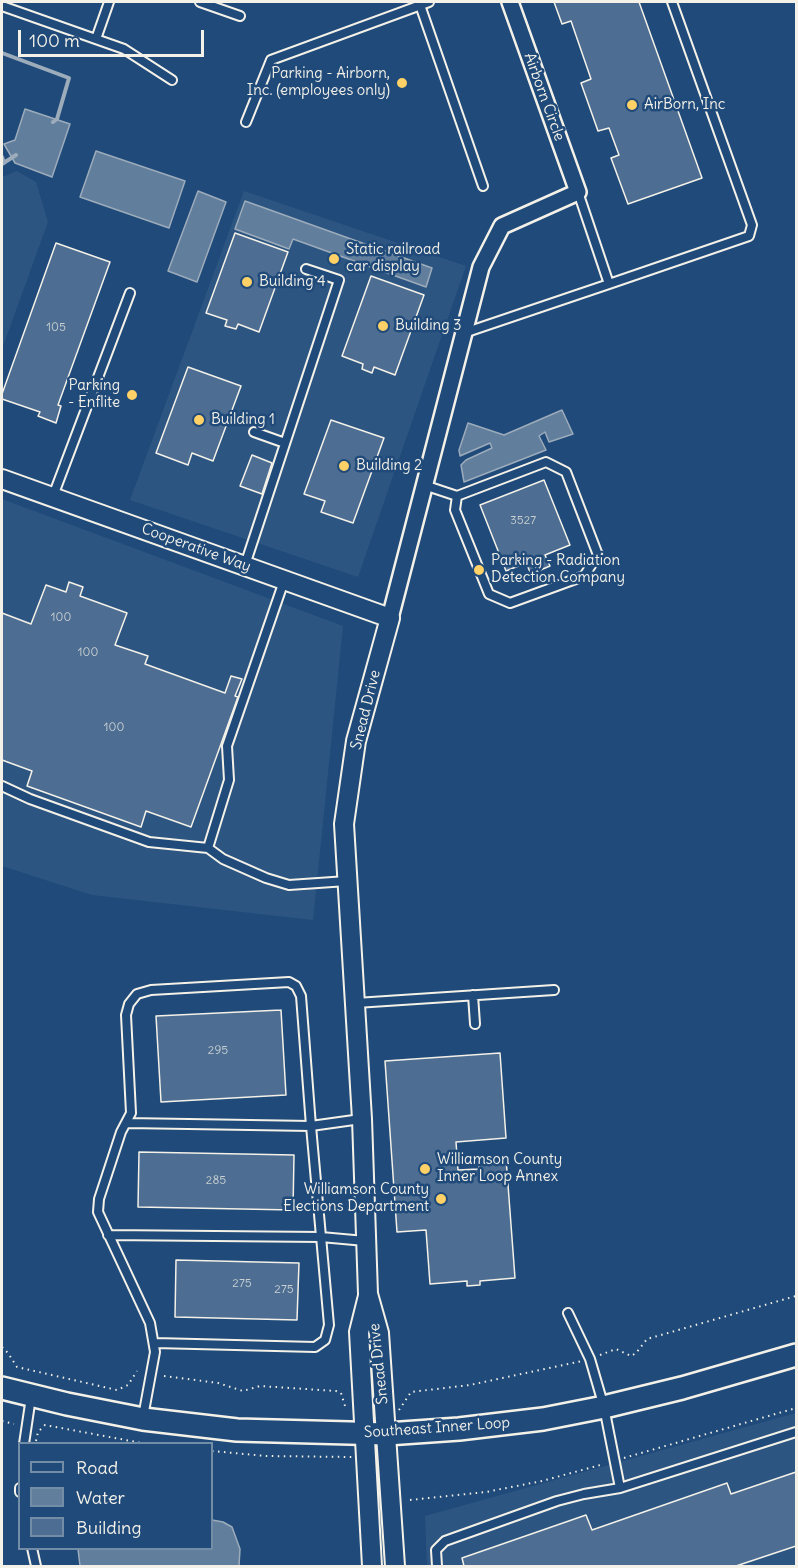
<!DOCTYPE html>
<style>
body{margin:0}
#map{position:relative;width:798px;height:1568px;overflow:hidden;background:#1f4a7a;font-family:Delius,sans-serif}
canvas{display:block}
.frame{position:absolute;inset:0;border:3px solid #f4f1e8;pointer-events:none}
.legend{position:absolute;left:18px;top:1442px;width:195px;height:108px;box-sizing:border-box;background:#1f4a7a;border:2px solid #748da6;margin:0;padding:8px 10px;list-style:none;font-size:18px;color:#f4f1e8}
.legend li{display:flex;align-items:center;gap:12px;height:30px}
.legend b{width:30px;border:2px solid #748da6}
.scale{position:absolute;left:18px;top:30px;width:186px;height:27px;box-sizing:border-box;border:3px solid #f4f1e8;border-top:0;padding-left:8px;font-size:18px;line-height:21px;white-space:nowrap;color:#f4f1e8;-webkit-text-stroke:4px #1f4a7a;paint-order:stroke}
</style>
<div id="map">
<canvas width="798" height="1568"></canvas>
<div class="frame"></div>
<ul class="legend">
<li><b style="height:8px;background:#1f4a7a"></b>Road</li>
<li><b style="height:16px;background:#627e9d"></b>Water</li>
<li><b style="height:16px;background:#4d6e92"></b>Building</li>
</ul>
<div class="scale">100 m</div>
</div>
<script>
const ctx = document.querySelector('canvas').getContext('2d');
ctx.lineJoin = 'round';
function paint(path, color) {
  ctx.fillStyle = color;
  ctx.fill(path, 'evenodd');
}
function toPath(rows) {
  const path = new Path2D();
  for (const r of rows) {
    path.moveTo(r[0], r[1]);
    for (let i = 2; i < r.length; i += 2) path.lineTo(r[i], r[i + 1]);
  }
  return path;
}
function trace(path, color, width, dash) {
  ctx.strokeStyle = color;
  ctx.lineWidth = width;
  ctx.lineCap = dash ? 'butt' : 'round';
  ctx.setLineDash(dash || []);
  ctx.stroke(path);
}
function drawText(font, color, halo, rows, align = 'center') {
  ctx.font = font + ' Delius,sans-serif';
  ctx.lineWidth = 5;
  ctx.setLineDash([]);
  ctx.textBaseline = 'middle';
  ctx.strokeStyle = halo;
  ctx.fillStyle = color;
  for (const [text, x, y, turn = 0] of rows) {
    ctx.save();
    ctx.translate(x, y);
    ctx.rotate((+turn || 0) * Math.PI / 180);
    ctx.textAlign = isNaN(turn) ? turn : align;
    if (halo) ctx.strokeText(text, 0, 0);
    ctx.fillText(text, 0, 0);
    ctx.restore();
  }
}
const built = toPath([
 [17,171,36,182,48,222,2,349,2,177],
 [244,191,466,266,358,577,130,500],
 [2,499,343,626,313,920,92,895,2,866],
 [796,1413,796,1566,427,1566,425,1516]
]);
const water = toPath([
 [25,109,70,124,52,177,15,163,4,144,15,140,25,109],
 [96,151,185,181,169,228,80,197,96,151],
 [198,191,226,202,197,282,168,271,198,191],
 [245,201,432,268,426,287,293,239,289,249,235,229,245,201],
 [562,410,573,434,549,442,545,432,539,436,546,450,464,482,461,465,466,460,492,448,490,443,460,456,459,450,468,423,504,435,562,410],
 [212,1520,223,1522,232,1527,240,1549,239,1566,80,1566,78,1549,212,1548,212,1520]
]);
const stream = toPath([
 [2,53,69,78,57,119,53,122],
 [2,157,4,163],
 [2,164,16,155]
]);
const building = toPath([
 [554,2,639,2,702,178,628,204,611,158,619,155,609,128,598,131,581,83,591,79,571,21,562,24,554,2],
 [235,233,288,252,259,332,238,324,236,329,225,326,227,320,206,313,235,233],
 [56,243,110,262,58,405,61,406,56,423,38,416,40,412,2,399,2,394,56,243],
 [371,276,424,295,395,375,374,367,372,373,362,369,363,364,342,356,371,276],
 [188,367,241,386,213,461,192,453,188,465,156,453,188,367],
 [331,420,384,438,353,523,321,512,325,501,304,494,331,420],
 [252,455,272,463,262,494,240,486,252,455],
 [544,480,570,545,545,555,550,566,531,574,526,563,506,571,480,505,544,480],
 [69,582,83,587,80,596,127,613,115,645,148,656,145,664,225,693,231,676,242,679,235,696,238,697,191,827,146,811,141,827,27,786,32,771,2,760,2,613,31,624,46,585,66,592,69,582],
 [281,1010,286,1095,161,1102,156,1016,281,1010],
 [500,1053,506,1138,456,1142,458,1170,479,1169,479,1159,506,1158,515,1278,480,1281,480,1285,467,1286,467,1281,430,1284,426,1230,397,1232,385,1061,500,1053],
 [139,1152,294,1155,293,1210,138,1207,139,1152],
 [176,1260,299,1263,297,1320,175,1317,176,1260],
 [796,1472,796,1546,736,1566,464,1566,462,1558,586,1515,592,1530,727,1483,731,1494,796,1472]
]);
const path = toPath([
 [2,1347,8,1353,17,1367,117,1390,128,1385,137,1371],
 [600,1355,616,1349,631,1356,636,1353,647,1339,796,1296],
 [164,1376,218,1383,243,1391,260,1386,336,1391,341,1393,346,1409],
 [399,1410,411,1392,470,1385,582,1361],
 [2,1421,14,1424],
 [36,1441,38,1432,45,1425,147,1444],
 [212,1451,266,1456,352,1457],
 [624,1458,796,1408],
 [410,1500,486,1492,542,1481,604,1464]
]);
const service = toPath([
 [200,2,240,16],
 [420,5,483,186],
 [2,6,124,49,172,80],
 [96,39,109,2],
 [246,122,271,60,429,2],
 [609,284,749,236,752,225,672,2],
 [464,333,609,284,578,192],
 [254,432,285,443],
 [424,485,457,496,455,510,489,594,510,603,584,576,598,555,566,472,546,462,457,496],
 [53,496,130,293],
 [245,565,339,280,306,269],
 [284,581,227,746,229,780,208,848,223,859,266,878,289,885,347,881],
 [2,786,30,799,149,842,208,848],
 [473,995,475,1024],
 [356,1003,554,990],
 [127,1123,311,1126,329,1325,325,1340,315,1347,155,1343],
 [108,1235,321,1237,365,1241],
 [568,1313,590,1359,604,1407,620,1488,796,1432],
 [143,1417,155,1352,150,1323,98,1212,99,1199,121,1132,131,1113,126,1015,129,1004,137,994,151,990,289,982,296,986,301,996,311,1126,361,1119],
 [24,1444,31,1397],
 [20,1488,20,1492],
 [32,1548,36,1566],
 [437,1566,436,1550,445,1541,557,1501,584,1494,620,1488]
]);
const minor = toPath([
 [390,618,481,267,502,226,578,192,510,2]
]);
const tertiary = toPath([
 [2,479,390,618,356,741,344,824,362,1119,368,1294,379,1333,395,1566],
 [368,1296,359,1332,372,1566]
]);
const secondary = toPath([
 [2,1388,67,1404,143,1419,237,1430,387,1434,459,1429,543,1419,604,1407,682,1388,796,1355]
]);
const markers = [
 [402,83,6,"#ffd166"],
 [632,105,6,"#ffd166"],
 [334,259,6,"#ffd166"],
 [247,282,6,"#ffd166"],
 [383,326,6,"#ffd166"],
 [132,395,6,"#ffd166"],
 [199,420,6,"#ffd166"],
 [344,466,6,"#ffd166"],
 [479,570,6,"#ffd166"],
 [425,1169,6,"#ffd166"],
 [441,1199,6,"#ffd166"]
];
const numberNames = [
 ["105",56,328],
 ["3527",523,521],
 ["100",61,618],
 ["100",88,653],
 ["100",114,728],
 ["295",218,1051],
 ["285",216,1181],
 ["275",242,1284],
 ["275",284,1290]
];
const poiNames = [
 ["Parking - Airborn,",390,74,"right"],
 ["Inc. (employees only)",390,91,"right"],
 ["AirBorn, Inc",644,105],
 ["Static railroad",346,250],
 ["car display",346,267],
 ["Building 4",259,282],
 ["Building 3",395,326],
 ["Parking",120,386,"right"],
 ["- Enflite",120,403,"right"],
 ["Building 1",211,420],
 ["Building 2",356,466],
 ["Parking - Radiation",491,561],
 ["Detection Company",491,578],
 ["Williamson County",437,1160],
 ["Inner Loop Annex",437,1177],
 ["Williamson County",429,1190,"right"],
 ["Elections Department",429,1207,"right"]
];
const streetNames = [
 ["Airborn Circle",544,97,70],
 ["Cooperative Way",196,548,20],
 ["Snead Drive",366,710,-76],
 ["Snead Drive",379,1364,-96],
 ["Southeast Inner Loop",437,1428,-4]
];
paint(built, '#2d5581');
paint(water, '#627e9d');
trace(water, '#9cacbb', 1.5);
trace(stream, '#9cacbb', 4);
paint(building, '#4d6e92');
trace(building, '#f4f1e8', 1.5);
trace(service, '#f4f1e8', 12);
trace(minor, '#f4f1e8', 20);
trace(tertiary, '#f4f1e8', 22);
trace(secondary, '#f4f1e8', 26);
trace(path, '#f4f1e8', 2, [1.5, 4.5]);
trace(service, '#1f4a7a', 8);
trace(minor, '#1f4a7a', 15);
trace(tertiary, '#1f4a7a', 18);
trace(secondary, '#1f4a7a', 21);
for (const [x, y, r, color] of markers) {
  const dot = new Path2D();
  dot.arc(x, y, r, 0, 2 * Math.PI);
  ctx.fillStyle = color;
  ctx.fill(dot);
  trace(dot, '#1f4a7a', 2);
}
drawText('12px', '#cad0d2', null, numberNames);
drawText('15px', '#f4f1e8', '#1f4a7a', poiNames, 'left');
drawText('15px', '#f4f1e8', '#1f4a7a', streetNames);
</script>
